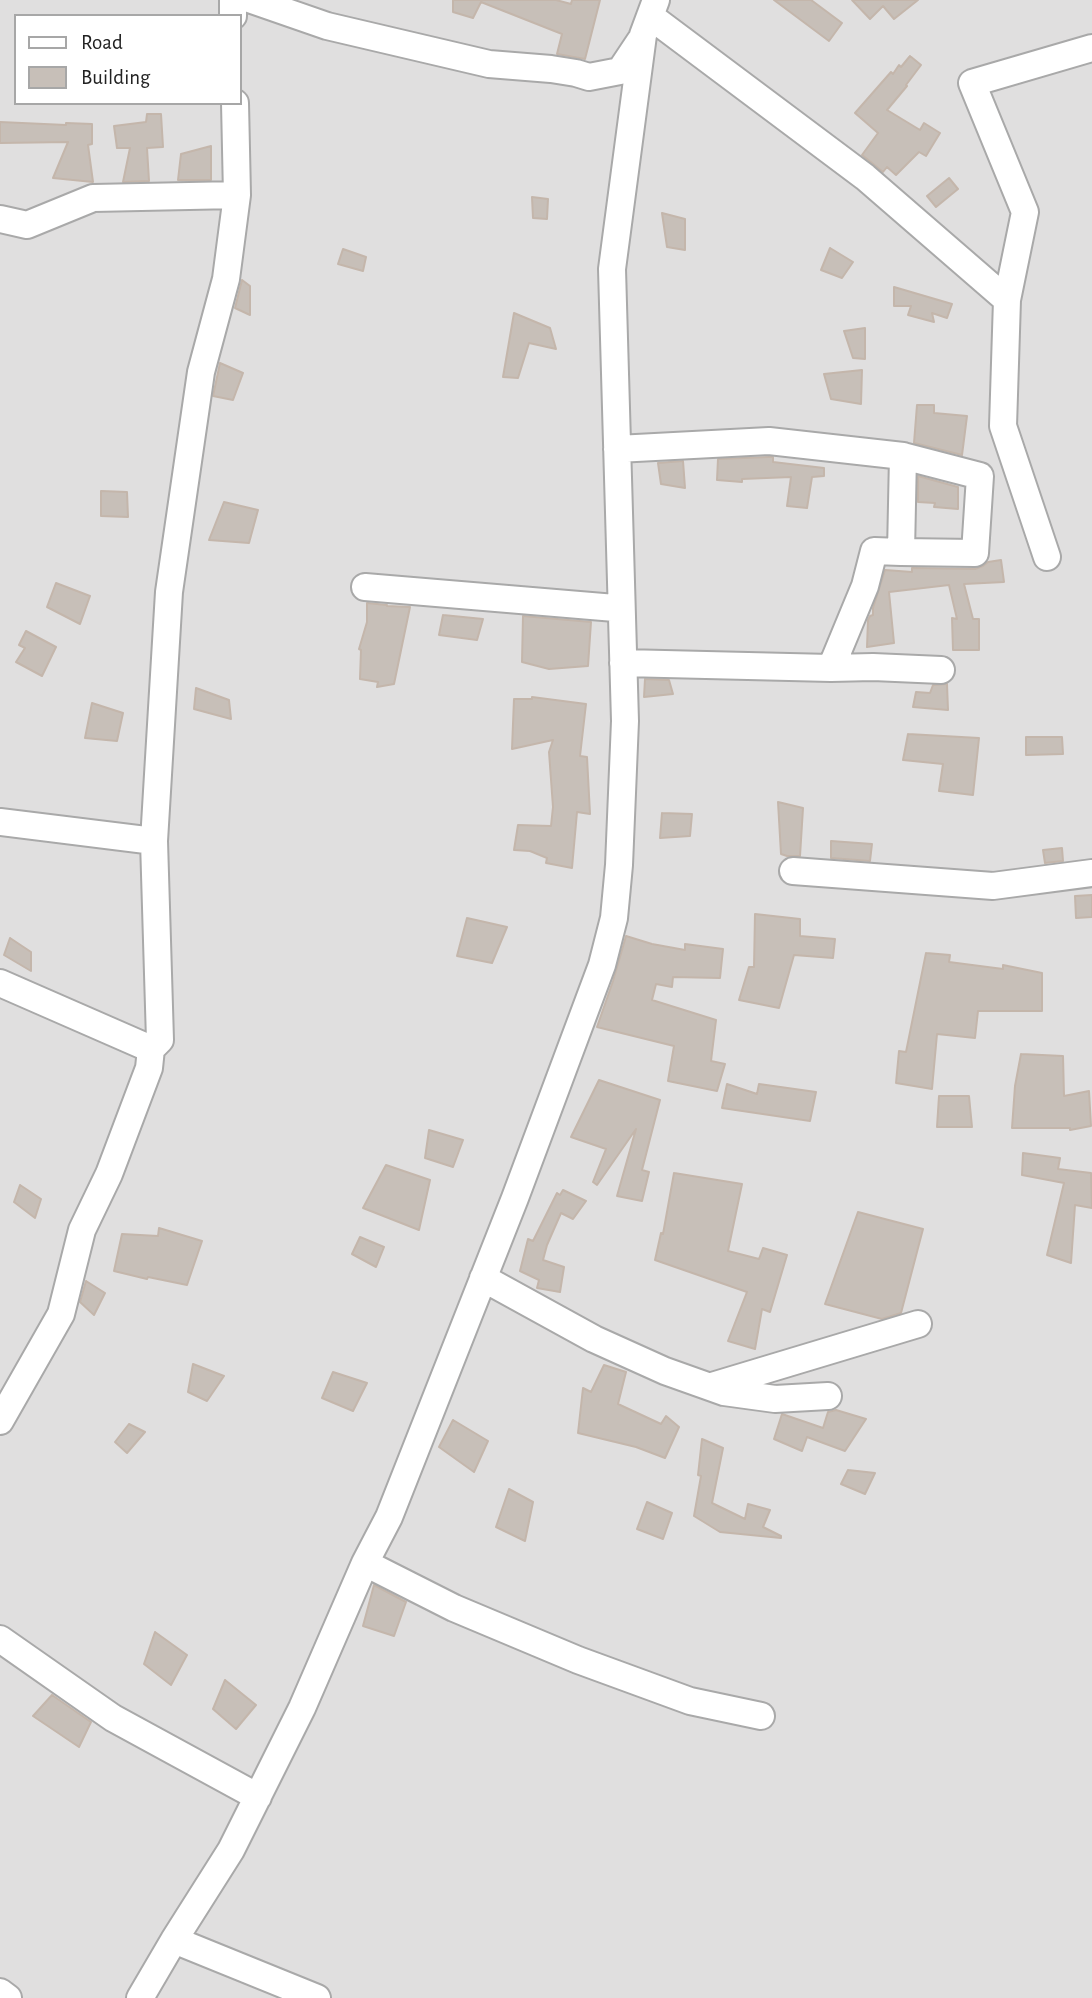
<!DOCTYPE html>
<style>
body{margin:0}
#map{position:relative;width:1092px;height:1998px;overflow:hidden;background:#f2efe9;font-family:"Alegreya Sans",sans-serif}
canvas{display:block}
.legend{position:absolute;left:14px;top:14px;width:228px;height:91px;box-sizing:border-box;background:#fff;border:2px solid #a7a7a7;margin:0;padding:9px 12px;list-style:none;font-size:21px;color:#222}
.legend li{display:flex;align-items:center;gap:14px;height:35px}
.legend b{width:35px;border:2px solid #a7a7a7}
</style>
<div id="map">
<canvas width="1092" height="1998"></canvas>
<ul class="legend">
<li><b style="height:9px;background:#fff"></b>Road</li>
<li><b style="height:19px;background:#c7bfb8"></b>Building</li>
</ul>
</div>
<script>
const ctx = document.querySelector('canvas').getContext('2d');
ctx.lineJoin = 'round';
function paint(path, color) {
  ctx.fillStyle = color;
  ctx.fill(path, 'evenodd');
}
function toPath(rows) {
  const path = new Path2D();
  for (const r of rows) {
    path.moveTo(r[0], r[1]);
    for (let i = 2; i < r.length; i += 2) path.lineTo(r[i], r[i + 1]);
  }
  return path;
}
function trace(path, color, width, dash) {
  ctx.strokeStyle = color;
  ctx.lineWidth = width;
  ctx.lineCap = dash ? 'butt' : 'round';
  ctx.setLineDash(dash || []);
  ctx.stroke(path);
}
const residential = toPath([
 [0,0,1092,0,1092,1998,0,1998],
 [16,16,240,16,240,103,16,103]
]);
const building = toPath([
 [453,0,556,0,571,4,572,0,600,0,585,59,557,54,562,34,481,2,473,18,453,12,453,0],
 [774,0,811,0,842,23,829,41,774,0],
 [852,0,918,0,894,19,883,6,870,19,852,0],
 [910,56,921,65,906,85,907,86,887,110,920,130,924,123,940,133,926,156,919,152,896,175,887,167,883,172,862,155,878,133,855,113,891,72,893,74,899,65,901,67,910,56],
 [147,114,161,114,163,147,147,148,149,181,123,182,130,148,117,148,114,126,146,122,147,114],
 [0,122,66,125,66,123,92,124,92,144,88,145,93,182,53,178,68,142,0,143,0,122],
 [211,146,211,180,178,180,181,154,211,146],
 [949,178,958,189,936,207,927,196,949,178],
 [532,197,548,199,547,219,533,218,532,197],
 [662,213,685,219,685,250,667,247,662,213],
 [830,248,853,262,842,278,821,270,830,248],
 [343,249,366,257,363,271,338,264,343,249],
 [242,280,250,286,250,315,235,308,242,280],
 [894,287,952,304,947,318,932,313,934,322,908,315,911,306,894,306,894,287],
 [514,313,550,328,556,349,529,343,518,378,503,377,514,313],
 [865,328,865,359,853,358,844,331,865,328],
 [220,363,243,373,233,400,213,396,220,363],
 [862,370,861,404,831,399,824,374,862,370],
 [917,405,934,405,934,413,967,416,962,455,914,443,917,405],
 [769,457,773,457,773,462,824,468,824,476,812,477,807,508,787,506,791,477,742,479,742,482,717,480,718,459,769,457],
 [683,461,685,488,661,484,658,463,683,461],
 [918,476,958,487,958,509,934,507,935,503,918,502,918,476],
 [101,491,127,492,128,517,101,516,101,491],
 [224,502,258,510,249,543,209,540,224,502],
 [1001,560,1004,582,964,584,973,619,979,619,979,650,953,650,952,618,957,619,949,585,889,592,894,643,867,647,868,620,870,616,873,615,873,608,885,570,912,572,912,568,975,569,983,566,988,562,1001,560],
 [56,583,90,596,80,624,47,607,56,583],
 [367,603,387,605,387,606,410,607,394,684,377,687,378,682,360,679,361,650,359,649,367,622,367,603],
 [443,615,483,619,477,640,439,635,443,615],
 [523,616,591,622,588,666,549,669,522,662,523,616],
 [26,631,56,647,42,676,16,662,25,648,19,645,26,631],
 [645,679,669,680,673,694,644,697,645,679],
 [947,684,948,710,913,707,916,692,930,693,933,685,947,684],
 [196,688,229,700,231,719,194,709,196,688],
 [532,697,586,704,580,756,587,757,590,814,577,812,572,868,546,863,547,858,530,851,514,850,518,825,551,826,553,807,549,752,553,740,512,749,514,699,532,699,532,697],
 [92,703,123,713,117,741,85,738,92,703],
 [908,734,979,738,973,795,939,791,943,764,903,760,908,734],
 [1026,737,1062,737,1063,754,1026,755,1026,737],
 [778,802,803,808,800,856,787,856,781,854,778,802],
 [662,813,692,814,690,836,660,838,662,813],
 [831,841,872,844,870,861,831,858,831,841],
 [1062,848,1063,861,1045,863,1043,850,1062,848],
 [1092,895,1092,917,1076,918,1075,896,1092,895],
 [755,914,800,919,800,936,835,939,833,958,794,955,779,1008,739,1000,749,967,754,967,755,914],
 [467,918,507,927,492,963,457,956,467,918],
 [626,936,652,944,685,950,685,944,723,949,720,978,673,977,672,987,656,984,652,1000,716,1020,711,1061,725,1064,717,1091,668,1081,674,1046,597,1027,613,981,626,936],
 [10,938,31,952,31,971,4,955,10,938],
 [926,953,950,955,949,962,1003,969,1003,965,1042,973,1042,1011,978,1011,975,1038,937,1034,932,1089,896,1083,899,1051,906,1052,926,953],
 [1021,1054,1063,1056,1064,1096,1089,1091,1091,1126,1070,1130,1070,1128,1012,1128,1015,1086,1021,1054],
 [599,1080,660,1100,642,1170,649,1172,642,1201,617,1196,636,1129,597,1185,593,1182,606,1149,571,1137,599,1080],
 [727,1084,757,1094,759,1084,816,1092,810,1121,722,1108,727,1084],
 [939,1096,969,1096,972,1127,937,1127,939,1096],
 [429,1130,463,1140,453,1167,425,1158,429,1130],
 [1023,1153,1060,1158,1058,1169,1091,1173,1092,1208,1075,1205,1071,1263,1047,1255,1064,1183,1022,1175,1023,1153],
 [386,1165,430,1180,419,1230,363,1208,386,1165],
 [674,1173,742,1184,728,1251,759,1259,763,1248,787,1255,770,1312,762,1309,755,1349,728,1341,747,1292,655,1260,661,1233,663,1234,674,1173],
 [20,1185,41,1199,35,1218,14,1202,20,1185],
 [563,1190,586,1201,573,1219,561,1213,547,1245,543,1260,564,1267,560,1292,537,1288,539,1280,520,1271,528,1239,533,1241,557,1193,560,1195,563,1190],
 [858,1212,923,1229,901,1313,882,1319,825,1304,858,1212],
 [159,1228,202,1241,187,1285,148,1277,147,1279,114,1271,122,1234,158,1236,159,1228],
 [360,1237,384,1247,376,1267,352,1254,360,1237],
 [86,1281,105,1293,94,1315,80,1302,86,1281],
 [193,1364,224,1376,207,1401,188,1392,193,1364],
 [604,1365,626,1372,618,1404,661,1424,666,1416,679,1427,665,1458,636,1447,578,1433,583,1388,591,1392,604,1365],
 [333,1372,367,1383,353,1411,322,1398,333,1372],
 [836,1410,866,1419,845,1451,807,1437,802,1451,774,1439,782,1414,823,1428,828,1412,836,1410],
 [453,1420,488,1441,474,1472,439,1447,453,1420],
 [129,1424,145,1432,127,1453,115,1442,129,1424],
 [702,1439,723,1448,712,1503,745,1519,748,1504,770,1510,763,1527,781,1536,781,1538,720,1532,694,1516,701,1476,698,1475,702,1439],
 [848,1470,875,1473,865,1494,841,1484,848,1470],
 [509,1489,533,1502,525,1541,496,1527,509,1489],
 [647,1502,672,1513,663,1539,637,1529,647,1502],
 [374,1585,406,1602,394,1636,363,1626,374,1585],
 [155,1632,187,1655,171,1685,144,1664,155,1632],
 [225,1680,256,1705,236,1729,213,1709,225,1680],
 [52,1695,91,1722,79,1747,33,1716,52,1695]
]);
const minor = toPath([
 [233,0,233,16],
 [252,0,327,26,489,64,551,69,576,73,589,77,620,71,640,41],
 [650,16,865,177,1007,300,1003,426,1047,557],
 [0,219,27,225,93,198,237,195],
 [1007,300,1025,212,972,83,1092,48],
 [617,449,769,441,903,456],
 [365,587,615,608,621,612],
 [623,663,831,668,873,667,941,670],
 [831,668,865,586,874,551,901,552,975,553,980,476,903,456,901,552],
 [0,822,154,841],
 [793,871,993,886,1092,873],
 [0,983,151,1049],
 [483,1278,594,1339,665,1371,710,1387,724,1392,775,1399,828,1396],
 [712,1386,918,1324],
 [0,1421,61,1314,82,1230,109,1174,149,1068,151,1049,160,1040,154,841,169,592,201,372,226,279,237,195,235,103],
 [365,1563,454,1608,578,1660,690,1701,761,1716],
 [0,1639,113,1718,258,1797],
 [174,1940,317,1998],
 [0,1992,8,1998],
 [140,1998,174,1940,231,1850,302,1708,365,1563,389,1517,515,1198,602,965,614,918,619,865,625,721,612,269,643,35,656,0]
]);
paint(residential, '#e0dfdf');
paint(building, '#c7bfb8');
trace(building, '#c4b6ab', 2);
trace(minor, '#a9a9a9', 30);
trace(minor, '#fff', 26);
</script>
